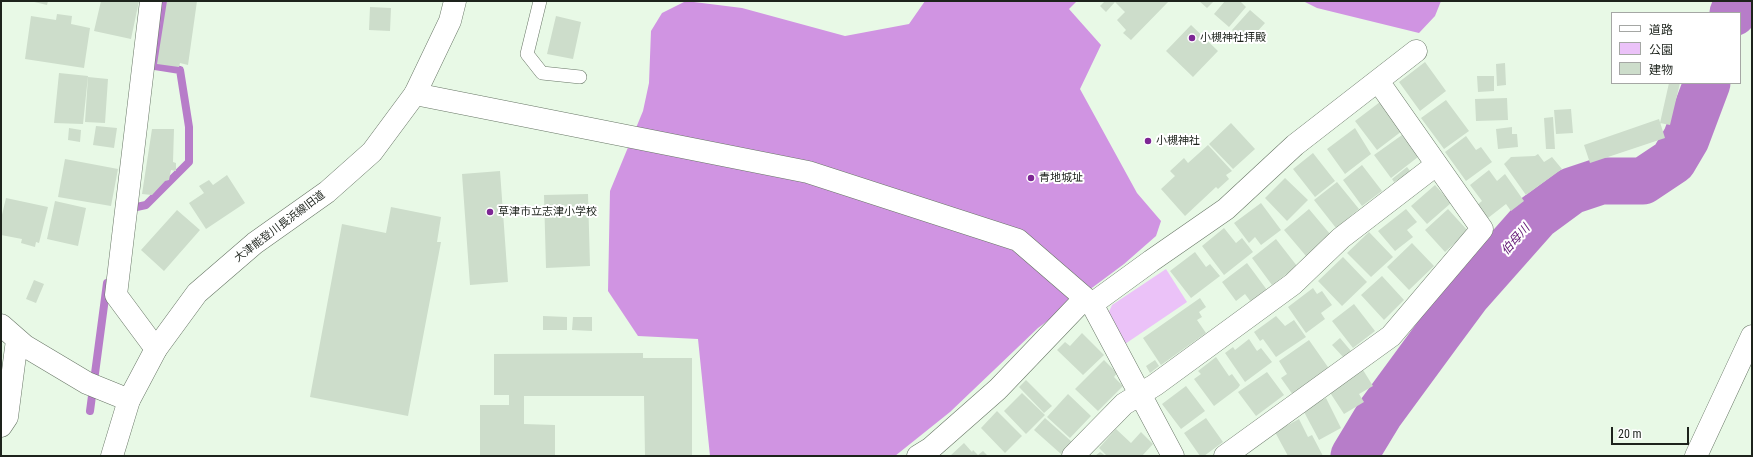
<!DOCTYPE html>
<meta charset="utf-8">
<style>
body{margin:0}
#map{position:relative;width:1753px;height:457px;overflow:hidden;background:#e8f9e6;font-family:"Roboto Condensed","Noto Sans JP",sans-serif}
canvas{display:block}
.frame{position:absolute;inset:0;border:2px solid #1d231c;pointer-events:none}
.legend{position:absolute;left:1611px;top:12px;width:130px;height:72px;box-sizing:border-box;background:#fff;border:1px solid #a5a7a4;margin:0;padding:5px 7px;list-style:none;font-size:12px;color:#1d231c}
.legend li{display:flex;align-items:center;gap:8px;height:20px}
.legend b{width:20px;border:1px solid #a5a7a4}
.scale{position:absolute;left:1611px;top:427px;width:78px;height:18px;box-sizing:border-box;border:2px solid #1d231c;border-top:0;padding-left:5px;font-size:12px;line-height:14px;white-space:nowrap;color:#1d231c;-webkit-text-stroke:3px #fff;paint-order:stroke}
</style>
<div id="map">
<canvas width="1753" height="457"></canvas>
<div class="frame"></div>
<ul class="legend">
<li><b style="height:5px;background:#fff"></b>道路</li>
<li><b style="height:11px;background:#ebc2f8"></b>公園</li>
<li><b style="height:11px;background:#cdddcb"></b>建物</li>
</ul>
<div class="scale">20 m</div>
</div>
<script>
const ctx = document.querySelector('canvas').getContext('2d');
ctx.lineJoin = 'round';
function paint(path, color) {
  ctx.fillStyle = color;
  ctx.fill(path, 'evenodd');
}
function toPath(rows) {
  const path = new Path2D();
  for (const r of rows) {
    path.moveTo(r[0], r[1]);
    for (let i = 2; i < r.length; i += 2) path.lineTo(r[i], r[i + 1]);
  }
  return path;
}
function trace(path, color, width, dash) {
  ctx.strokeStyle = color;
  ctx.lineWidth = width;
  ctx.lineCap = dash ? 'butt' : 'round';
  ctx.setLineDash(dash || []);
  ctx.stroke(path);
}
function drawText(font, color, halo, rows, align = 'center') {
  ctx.font = font + ' "Roboto Condensed","Noto Sans JP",sans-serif';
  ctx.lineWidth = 4;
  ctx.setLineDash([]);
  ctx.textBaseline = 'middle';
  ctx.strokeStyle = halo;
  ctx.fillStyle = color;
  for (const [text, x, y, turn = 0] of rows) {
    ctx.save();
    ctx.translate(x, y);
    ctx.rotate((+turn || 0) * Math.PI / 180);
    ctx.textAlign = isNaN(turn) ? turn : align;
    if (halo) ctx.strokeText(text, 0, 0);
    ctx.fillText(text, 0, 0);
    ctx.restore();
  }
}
const green = toPath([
 [1166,269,1187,302,1125,344,1108,314,1112,305]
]);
const forest = toPath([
 [686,1,742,8,845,36,909,24,925,1,1077,1,1069,9,1101,45,1080,89,1137,193,1161,221,1156,236,1124,264,1038,328,950,412,895,456,710,456,698,339,638,336,608,291,610,191,643,111,649,83,651,31,662,13],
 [1303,1,1441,1,1435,16,1419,33,1317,8]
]);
const stream = toPath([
 [127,209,146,205,189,162,189,127,180,70,155,66,164,1],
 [90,411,107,283]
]);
const river = toPath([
 [1733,13,1739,1],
 [1354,456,1380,413,1438,334,1467,295,1537,216,1571,191,1601,181,1643,181,1673,161,1686,139,1707,83]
]);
const building = toPath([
 [30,1,48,1,47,5],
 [101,1,139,1,131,39,94,31],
 [167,1,197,1,188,65,180,63,179,67,157,64],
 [1105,1,1169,1,1131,40,1123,33,1126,30,1117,20,1125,12,1115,2,1106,12,1100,6],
 [1199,1,1214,1,1207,8],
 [1225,1,1240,1,1246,7,1229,27,1214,14],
 [370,7,391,8,390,31,369,30],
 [1250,10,1265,23,1247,43,1232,30],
 [57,14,72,16,71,24,90,28,84,68,25,59,31,16,56,20],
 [556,16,581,22,573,59,547,54],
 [1191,25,1218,51,1193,77,1166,51],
 [1425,62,1446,91,1420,111,1399,82],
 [1505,63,1506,85,1497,86,1496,64],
 [59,73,88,76,83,124,54,123],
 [1477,76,1494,76,1494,91,1478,92],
 [88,77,108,79,105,123,85,122],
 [1669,83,1680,83,1670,125,1660,123],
 [1507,98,1508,120,1476,121,1475,99],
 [1446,100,1469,131,1444,149,1421,118],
 [1380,102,1402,131,1377,150,1355,121],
 [1571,109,1573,133,1556,134,1554,110],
 [1553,117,1555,149,1546,149,1544,118],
 [1659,119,1665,138,1590,163,1584,145],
 [1231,123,1255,149,1233,169,1209,144],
 [96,126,117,128,114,148,93,145],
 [1512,127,1512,134,1517,134,1518,147,1498,149,1496,129],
 [69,128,81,130,80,142,68,140],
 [1355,128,1371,154,1345,174,1327,149],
 [152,129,174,129,173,162,176,163,176,171,171,170,169,180,165,181,152,195,142,194],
 [1402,135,1418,157,1391,178,1374,155],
 [1466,136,1476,150,1481,147,1492,162,1466,181,1445,152],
 [1208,145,1232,171,1226,175,1229,179,1218,189,1216,187,1185,216,1161,189,1175,176,1170,171,1184,158,1188,163],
 [1313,153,1335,181,1315,197,1293,169],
 [1538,154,1544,162,1552,157,1562,169,1526,195,1504,164,1511,157,1535,156],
 [65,159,118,169,111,206,58,197],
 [1362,165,1382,191,1362,206,1343,180],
 [1407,167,1411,172,1394,182,1392,179],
 [1489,170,1497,181,1505,174,1524,201,1511,211,1506,204,1488,218,1477,205,1482,201,1470,185],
 [500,171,508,282,470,285,462,174],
 [227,175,245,203,206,229,189,203,204,193,199,186,209,180,213,185],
 [1285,178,1308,200,1287,221,1265,198],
 [1337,182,1359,209,1336,228,1314,200],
 [1435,185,1451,203,1427,224,1411,206],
 [588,194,590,266,546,268,544,195],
 [6,198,48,207,39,243,36,242,35,247,21,243,22,239,1,235,1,219],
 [55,201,86,208,78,246,47,239],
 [1261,203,1281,230,1261,245,1255,237,1249,243,1234,223],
 [391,207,441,217,437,242,441,242,408,416,310,397,342,224,386,233],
 [1309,209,1330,234,1306,256,1284,230],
 [1406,209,1417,222,1407,230,1413,237,1395,251,1378,231],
 [1448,209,1468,231,1445,252,1425,230],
 [177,210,200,230,164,271,141,250],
 [1224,228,1236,243,1242,238,1253,252,1224,275,1202,246],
 [1369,232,1393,257,1371,277,1347,253],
 [1276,239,1297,266,1272,285,1252,258],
 [1412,243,1434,266,1409,290,1387,267],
 [1195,252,1206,267,1210,264,1220,276,1191,298,1170,271],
 [1343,257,1367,282,1342,306,1318,281],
 [1247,263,1267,290,1251,302,1245,294,1236,301,1222,282],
 [1382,276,1404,300,1384,320,1361,295],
 [34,280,44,284,36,303,26,299],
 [1313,288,1317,294,1322,291,1332,305,1321,313,1325,319,1306,333,1288,307],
 [1200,298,1206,307,1199,312,1202,317,1197,320,1206,333,1161,365,1143,338],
 [1354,304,1375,331,1353,348,1332,321],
 [543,316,567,317,567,330,543,330],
 [1276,316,1285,326,1294,320,1306,337,1276,357,1263,339,1260,341,1254,332],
 [573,317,592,317,592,331,572,330],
 [1082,333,1104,355,1083,375,1057,350,1065,342,1070,346],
 [1340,338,1351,351,1344,358,1332,345],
 [1249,339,1257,351,1261,348,1272,362,1245,382,1225,353,1233,347,1235,350],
 [1309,340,1330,370,1293,395,1281,378,1287,374,1279,361],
 [643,353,643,358,692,358,692,456,645,456,644,396,524,396,524,424,555,425,555,456,480,456,480,405,509,405,509,395,494,395,494,354],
 [1216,357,1229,376,1232,374,1240,385,1238,388,1214,406,1194,379,1201,374,1198,371],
 [1104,360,1117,373,1114,377,1123,386,1098,411,1075,389],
 [1155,360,1159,366,1150,373,1146,366],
 [1363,370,1373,386,1359,394,1364,402,1344,414,1329,391],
 [1267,372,1284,395,1256,416,1238,392],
 [1026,380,1052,406,1044,413,1019,387],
 [1186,386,1205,411,1181,429,1162,404],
 [1022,393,1045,415,1026,434,1004,411],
 [1068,394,1091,416,1070,438,1047,417],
 [1326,398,1341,428,1319,440,1303,410],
 [997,411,1022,436,1005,453,981,428],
 [1045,418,1072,442,1061,454,1034,430],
 [1206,418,1223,442,1204,456,1200,456,1184,433],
 [1299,419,1308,437,1312,435,1323,456,1288,456,1275,432],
 [1116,429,1131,443,1141,432,1153,444,1142,456,1107,456,1099,448],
 [964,443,972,452,973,450,978,455,983,451,988,456,950,456],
 [1100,452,1103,454,1105,456,1095,456]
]);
const lane = toPath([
 [540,1,527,54,542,73,580,77]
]);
const street = toPath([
 [151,1,116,295,156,349],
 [415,94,808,172,1018,240,1092,304,1173,456],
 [1092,304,1151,261,1226,209,1295,145,1416,51],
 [1,325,25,346,87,383,129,400],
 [1,426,7,417,17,340],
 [918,456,931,448,998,389,1085,298],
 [1073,456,1124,404,1155,385,1293,284,1341,238,1436,165],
 [1225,456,1391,336,1482,229,1378,81],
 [1696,456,1752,336]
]);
const secondary = toPath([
 [112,456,129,400,156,349,197,293,255,243,327,192,372,152,415,94,450,21,455,1]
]);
const markers = [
 [1192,38,4,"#7d2694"],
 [1148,141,4,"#7d2694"],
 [1031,178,4,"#7d2694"],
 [490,212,4,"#7d2694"]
];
const poiNames = [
 ["小槻神社拝殿",1200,38],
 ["小槻神社",1156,141],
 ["青地城址",1039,178],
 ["草津市立志津小学校",498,212]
];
const streetNames = [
 ["大津能登川長浜線旧道",280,227,-37]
];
const waterNames = [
 ["伯母川",1516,240,-49]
];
paint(green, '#ebc2f8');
paint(forest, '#d094e2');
trace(stream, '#b77dc9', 8);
trace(river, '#b77dc9', 47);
paint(building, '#cdddcb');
trace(lane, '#687666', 14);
trace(street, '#687666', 23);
trace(secondary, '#687666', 23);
trace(lane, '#fff', 13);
trace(street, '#fff', 22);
trace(secondary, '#fff', 22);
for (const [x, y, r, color] of markers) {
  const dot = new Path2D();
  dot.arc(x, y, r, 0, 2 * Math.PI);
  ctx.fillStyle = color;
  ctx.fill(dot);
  trace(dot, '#fff', 1.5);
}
drawText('11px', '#1d231c', '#fff', poiNames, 'left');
drawText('11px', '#1d231c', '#fff', streetNames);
drawText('italic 12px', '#611674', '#fff', waterNames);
</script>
